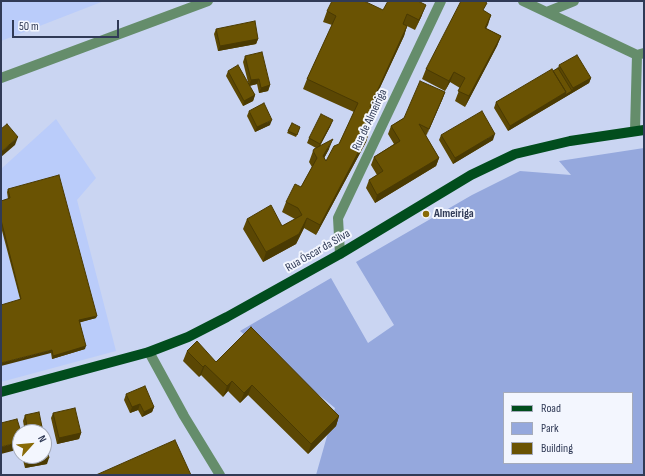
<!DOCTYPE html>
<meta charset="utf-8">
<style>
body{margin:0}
#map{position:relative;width:645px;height:476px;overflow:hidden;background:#cad5f2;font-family:"Sofia Sans Condensed",sans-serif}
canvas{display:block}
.frame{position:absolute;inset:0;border:2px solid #303a56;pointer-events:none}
.legend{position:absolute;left:503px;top:392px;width:130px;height:72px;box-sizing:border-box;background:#f3f6fe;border:1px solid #a5abbb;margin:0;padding:5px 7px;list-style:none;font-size:12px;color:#303a56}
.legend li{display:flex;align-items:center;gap:8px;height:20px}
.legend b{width:20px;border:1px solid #a5abbb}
.north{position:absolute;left:12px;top:424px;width:40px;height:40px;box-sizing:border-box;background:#f3f6fe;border:1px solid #a5abbb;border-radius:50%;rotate:63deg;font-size:11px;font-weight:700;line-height:16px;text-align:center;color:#303a56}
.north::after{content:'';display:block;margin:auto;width:14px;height:18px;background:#886a07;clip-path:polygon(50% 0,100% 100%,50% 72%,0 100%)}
.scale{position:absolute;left:12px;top:20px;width:107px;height:18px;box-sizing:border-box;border:2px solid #303a56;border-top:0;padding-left:5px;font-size:12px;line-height:14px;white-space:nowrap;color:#303a56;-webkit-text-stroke:3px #f3f6fe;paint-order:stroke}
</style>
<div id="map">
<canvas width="645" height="476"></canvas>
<div class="frame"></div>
<ul class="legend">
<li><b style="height:5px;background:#014d1d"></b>Road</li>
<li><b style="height:11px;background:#95a8dd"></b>Park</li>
<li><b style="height:11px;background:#6a5303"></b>Building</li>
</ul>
<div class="north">N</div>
<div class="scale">50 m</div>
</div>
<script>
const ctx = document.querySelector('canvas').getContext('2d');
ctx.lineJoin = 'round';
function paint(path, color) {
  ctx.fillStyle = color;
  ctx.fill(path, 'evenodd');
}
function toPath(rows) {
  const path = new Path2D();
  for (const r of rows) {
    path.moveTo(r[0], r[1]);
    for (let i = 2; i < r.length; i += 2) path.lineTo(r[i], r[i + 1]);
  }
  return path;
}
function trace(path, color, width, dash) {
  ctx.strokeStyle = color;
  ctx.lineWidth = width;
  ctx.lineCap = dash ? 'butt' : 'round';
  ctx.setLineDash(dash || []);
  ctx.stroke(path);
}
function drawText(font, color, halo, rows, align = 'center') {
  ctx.font = font + ' "Sofia Sans Condensed",sans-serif';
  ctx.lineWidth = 4;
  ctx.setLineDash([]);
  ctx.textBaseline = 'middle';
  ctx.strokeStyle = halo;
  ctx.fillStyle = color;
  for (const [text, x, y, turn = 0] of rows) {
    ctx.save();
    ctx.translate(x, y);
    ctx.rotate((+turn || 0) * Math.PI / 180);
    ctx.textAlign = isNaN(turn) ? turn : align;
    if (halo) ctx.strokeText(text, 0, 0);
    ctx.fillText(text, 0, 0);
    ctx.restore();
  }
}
const built = toPath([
 [1,1,104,1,1,41],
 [56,119,96,178,77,200,116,351,1,382,1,169]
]);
const green = toPath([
 [644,148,644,475,316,475,335,408,240,331,331,278,368,343,394,325,356,262,472,195,520,171,571,175,559,161],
 [504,393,632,393,632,463,504,463]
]);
const minor = toPath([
 [523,1,637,55,644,53],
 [547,12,574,1],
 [1,78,208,1],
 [635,131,637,55],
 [340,254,338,218,441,1],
 [149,352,184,416,220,475]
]);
const major = toPath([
 [1,392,149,352,188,337,227,317,340,254,471,175,515,154,570,141,644,130]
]);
const wall = toPath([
 [383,10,422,15,415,30,407,26,404,36,371,107,377,110,368,131,369,132,366,142,316,235,304,228,296,244,263,262,243,229,247,219,282,226,295,219,282,212,286,202,301,187,312,167,309,162,313,151,316,148,307,143,309,138,331,125,320,146,329,149,324,158,326,161,339,144,354,112,303,89,307,79,332,25,323,22,327,11],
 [484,11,491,15,486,28,501,36,497,46,465,107,455,101,460,88,450,82,445,91,422,79,426,69],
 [216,29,258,39,256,44,218,51,214,34],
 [245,56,270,85,268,91,259,93,257,84,249,86,255,95,253,101,243,106,226,76,228,71,249,86,243,62],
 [559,65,591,78,589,83,508,131,494,108,496,102,553,71,558,68],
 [445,92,442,100,426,136,439,158,436,166,375,203,366,188,369,180,377,175,371,165,374,157,394,144,388,134,391,126],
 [249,111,270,125,255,132,247,116],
 [292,123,299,130,296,137,287,133],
 [441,135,493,140,453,164,439,140],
 [8,189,96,318,80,322,85,349,52,359,51,353,20,299,1,227,1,201,8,199,7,192],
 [187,351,216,362,339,416,336,426,308,454,248,395,240,403,228,391,223,397,201,375,199,377,183,361],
 [126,394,154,407,152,412,142,417,138,410,130,413,124,400],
 [53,413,81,433,79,439,57,444,51,418],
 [25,415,43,432,25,432,23,421],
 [22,456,44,456,47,464,25,468]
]);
const shadedWall = toPath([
 [426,5,422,15,415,30,419,20],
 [491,15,488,25,481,38,485,28],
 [407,26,404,36,366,117,370,107],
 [501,36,497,46,465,107,469,96],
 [258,39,256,44,218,51,220,46],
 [454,72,450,82,445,91,449,81],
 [591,78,589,83,508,131,510,126,566,92,572,91,573,88],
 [259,79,257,84,249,86,251,80],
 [270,85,268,91,259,93,261,88],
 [445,92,442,100,426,137,429,129],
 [255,95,253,101,243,106,244,101],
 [377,110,373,120,363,141,367,131],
 [272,120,270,125,255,132,257,127],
 [333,120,331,125,318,149,320,144],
 [369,132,366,142,316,235,320,225],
 [495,134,493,140,453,164,455,158],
 [18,137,15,145,1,157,1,152],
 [333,139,329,149,320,166,323,156],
 [439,158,436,166,375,203,377,195],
 [307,218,304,228,296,244,263,262,266,252],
 [97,316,96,318,78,323,79,320],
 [86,346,85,349,52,359,53,356],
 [52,350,51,353,1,366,1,363],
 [205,365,201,375,199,377,203,367],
 [232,381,228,391,223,397,227,386],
 [252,385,248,395,240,403,244,393],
 [140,404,138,410,130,413,132,407],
 [154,407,152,412,142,417,144,412],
 [339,416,336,426,308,454,311,444],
 [81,433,79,439,57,444,59,438],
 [20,442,20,449,1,454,1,447],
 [49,458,47,464,25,468,27,463]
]);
const building = toPath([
 [332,1,364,1,383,10,388,1,418,1,426,5,419,20,407,14,403,24,407,26,370,107,377,110,367,131,369,132,320,225,307,218,299,234,266,252,247,219,271,205,282,226,302,215,298,208,286,202,295,184,301,187,317,158,313,151,314,149,333,139,323,156,326,161,334,146,339,144,358,103,307,79,336,16,327,11,332,1],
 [461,1,484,1,487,3,483,10,491,15,485,28,501,36,469,96,458,91,465,78,454,72,449,81,426,69,461,1],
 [255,21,258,39,220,46,216,29,255,21],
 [262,52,270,85,261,88,259,79,251,80,245,56,262,52],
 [577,55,591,78,573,88,559,65,577,55],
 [238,65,255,95,244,101,228,71,238,65],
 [558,68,572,91,565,95,566,92,553,71,558,68],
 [552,69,566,92,510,126,496,102,552,69],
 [420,81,445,92,429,129,419,124,439,158,377,195,369,180,383,171,374,157,400,141,391,126,404,118,420,81],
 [264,103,272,120,257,127,249,111,264,103],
 [482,111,495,134,455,158,441,135,482,111],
 [321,114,333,120,320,144,309,138,321,114],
 [292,123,300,127,297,135,288,131,292,123],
 [7,124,18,137,1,152,1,129,7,124],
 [59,175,97,316,79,320,86,346,53,356,52,350,1,363,1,305,21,299,1,220,1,201,10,198,8,189,59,175],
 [251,327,339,416,311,444,252,385,244,393,232,381,227,386,205,365,203,367,187,351,197,341,216,362,251,327],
 [145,386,154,407,144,412,140,404,132,407,126,394,145,386],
 [75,408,81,433,59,438,53,413,75,408],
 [39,412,43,432,28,432,25,415,39,412],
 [17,419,21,432,20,432,20,442,1,447,1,423,17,419],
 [44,435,49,458,27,463,25,456,44,456,44,435],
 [175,440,191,475,96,475,175,440]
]);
const markers = [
 [426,214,4,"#886a07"]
];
const streetNames = [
 ["Rua de Almeiriga",370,120,-65],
 ["Rua Óscar da Silva",318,251,-30]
];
const poiNames = [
 ["Almeiriga",434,214]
];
paint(built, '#baccfa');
paint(green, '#95a8dd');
trace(minor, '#658d6b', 10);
trace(major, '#014d1d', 10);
paint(wall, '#5b4703');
paint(shadedWall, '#4a3a02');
paint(building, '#6a5303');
trace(building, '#4a3a02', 1);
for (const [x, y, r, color] of markers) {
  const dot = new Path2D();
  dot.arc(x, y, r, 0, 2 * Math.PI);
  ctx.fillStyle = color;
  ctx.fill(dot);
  trace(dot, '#f3f6fe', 1.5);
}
drawText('12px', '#303a56', '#f3f6fe', streetNames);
drawText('bold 12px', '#303a56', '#f3f6fe', poiNames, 'left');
</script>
